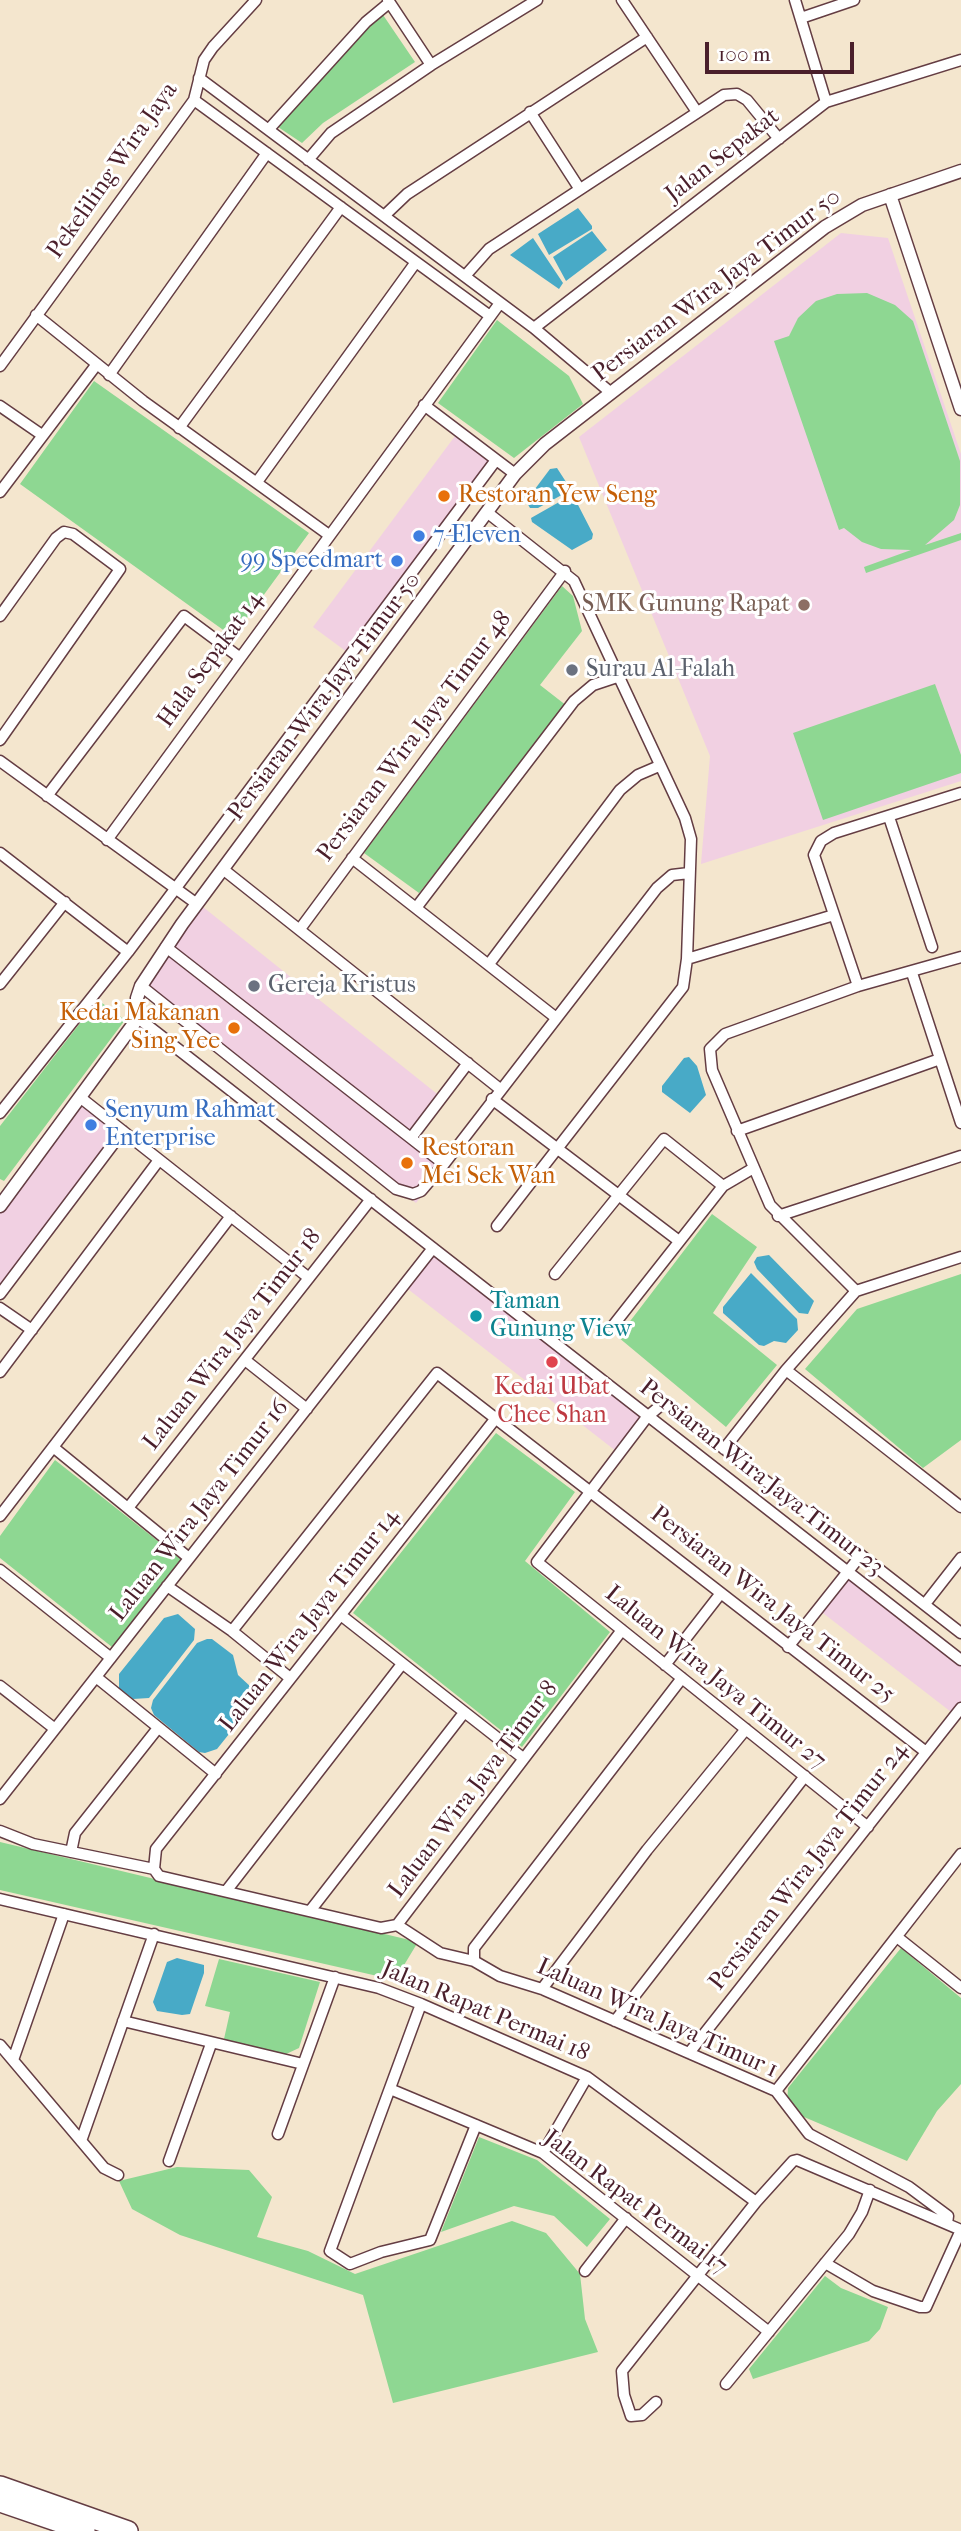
<!DOCTYPE html>
<style>
body{margin:0}
#map{position:relative;width:961px;height:2531px;overflow:hidden;background:#f4e6ce;font-family:"IM FELL French Canon",serif}
canvas{display:block}
.scale{position:absolute;left:705px;top:42px;width:149px;height:32px;box-sizing:border-box;border:4px solid #4a1f2b;border-top:0;padding-left:9px;font-size:21px;line-height:24px;white-space:nowrap;color:#4a1f2b;-webkit-text-stroke:5px #fff;paint-order:stroke}
</style>
<div id="map">
<canvas width="961" height="2531"></canvas>
<div class="scale">100 m</div>
</div>
<script>
const ctx = document.querySelector('canvas').getContext('2d');
ctx.lineJoin = 'round';
function paint(path, color) {
  ctx.fillStyle = color;
  ctx.fill(path, 'evenodd');
}
function toPath(rows) {
  const path = new Path2D();
  for (const r of rows) {
    path.moveTo(r[0], r[1]);
    for (let i = 2; i < r.length; i += 2) path.lineTo(r[i], r[i + 1]);
  }
  return path;
}
function trace(path, color, width, dash) {
  ctx.strokeStyle = color;
  ctx.lineWidth = width;
  ctx.lineCap = dash ? 'butt' : 'round';
  ctx.setLineDash(dash || []);
  ctx.stroke(path);
}
function drawText(font, color, halo, rows, align = 'center') {
  ctx.font = font + ' "IM FELL French Canon",serif';
  ctx.lineWidth = 6;
  ctx.setLineDash([]);
  ctx.textBaseline = 'middle';
  ctx.strokeStyle = halo;
  ctx.fillStyle = color;
  for (const [text, x, y, turn = 0] of rows) {
    ctx.save();
    ctx.translate(x, y);
    ctx.rotate((+turn || 0) * Math.PI / 180);
    ctx.textAlign = isNaN(turn) ? turn : align;
    if (halo) ctx.strokeText(text, 0, 0);
    ctx.fillText(text, 0, 0);
    ctx.restore();
  }
}
const built = toPath([
 [841,233,888,238,961,454,961,781,701,864,710,756,579,437],
 [458,432,496,460,351,655,313,627],
 [203,907,441,1097,412,1138,446,1165,416,1203,140,987],
 [82,1098,124,1131,0,1296,0,1204],
 [434,1248,651,1417,621,1455,404,1286],
 [848,1572,961,1660,961,1707,955,1715,819,1610]
]);
const green = toPath([
 [381,12,415,62,323,123,302,143,278,127],
 [867,293,895,305,913,321,960,461,960,505,954,520,925,545,961,533,961,540,866,573,864,567,911,550,881,549,862,542,844,528,839,530,774,341,789,336,798,318,816,301,837,294],
 [497,320,569,376,583,404,514,458,438,403],
 [94,381,309,533,233,637,20,484],
 [562,586,573,596,582,631,540,685,567,706,419,893,364,853],
 [935,684,961,755,961,773,823,820,793,733],
 [98,1000,125,1020,4,1181,0,1179,0,1126],
 [712,1214,757,1247,713,1313,777,1365,726,1427,618,1337],
 [961,1274,961,1440,923,1468,805,1369,857,1309],
 [496,1433,575,1492,525,1561,610,1632,522,1747,353,1613],
 [55,1460,182,1560,112,1647,0,1558,0,1536],
 [0,1842,418,1942,395,1980,0,1890],
 [901,1948,961,1998,961,2084,937,2111,907,2161,797,2114,787,2104,788,2088],
 [219,1959,320,1982,299,2048,284,2055,224,2039,230,2012,205,2006],
 [479,2137,537,2160,610,2219,587,2247,554,2216,514,2206,441,2232],
 [177,2167,249,2170,272,2197,257,2237,308,2251,355,2274,512,2221,546,2233,580,2274,585,2319,598,2352,393,2403,363,2295,180,2235,132,2209,119,2181],
 [825,2276,841,2288,888,2307,880,2329,869,2341,753,2379,749,2369]
]);
const water = toPath([
 [578,208,592,226,592,229,549,255,538,234],
 [592,231,607,250,566,281,553,257],
 [533,238,563,283,559,289,510,255],
 [557,468,570,488,569,491,538,508,530,508,526,501,550,469],
 [568,497,576,501,593,534,592,539,572,550,532,522,531,518],
 [689,1057,697,1066,706,1095,690,1113,662,1092,662,1086,684,1058],
 [769,1255,814,1301,808,1314,799,1313,757,1269,754,1262,757,1257],
 [751,1273,797,1319,798,1330,786,1343,774,1341,764,1346,759,1345,723,1313,723,1307],
 [178,1614,195,1629,194,1640,149,1698,133,1699,119,1688,119,1674,164,1618],
 [207,1639,212,1639,233,1655,238,1675,251,1687,255,1696,253,1704,217,1749,205,1753,199,1752,154,1715,151,1708,153,1700,197,1643],
 [177,1958,204,1965,204,1973,190,2014,182,2015,157,2011,153,2002,167,1962]
]);
const minor = toPath([
 [388,0,431,65],
 [622,0,697,112],
 [795,0,826,102],
 [801,18,854,0],
 [199,78,534,328,610,392],
 [194,100,490,316],
 [530,112,579,188],
 [269,129,366,22,389,3],
 [308,160,331,133,431,65,537,0],
 [385,215,407,194,647,37],
 [465,276,489,249,724,95,737,94,747,100,779,139],
 [36,315,97,364],
 [534,328,826,102,961,60],
 [0,366,194,100,204,60,213,47,256,0],
 [109,375,267,153],
 [424,405,515,474],
 [0,406,42,435],
 [179,428,341,207],
 [257,482,416,262],
 [0,492,97,364,143,401,329,535],
 [488,513,574,581,685,818,691,839,687,959,683,987,497,1226],
 [0,616,56,538,64,532,73,534,120,569,0,740],
 [0,761,197,904],
 [47,796,184,616,239,657],
 [889,817,932,947],
 [107,840,500,303],
 [0,853,128,952],
 [352,858,555,1017],
 [224,870,500,1089],
 [416,908,574,701,593,685,617,677],
 [300,929,565,571],
 [166,947,444,1164],
 [687,959,834,915],
 [489,964,620,790,638,775,659,766],
 [912,973,961,1123],
 [0,984,65,902],
 [141,986,396,1189,413,1194,421,1191,444,1164,657,888,672,875,689,873],
 [858,986,814,855,821,841,834,833,961,793],
 [138,1018,961,1660],
 [81,1098,309,1278],
 [492,1099,679,1241],
 [0,1113,128,952,496,460],
 [737,1131,940,1059],
 [411,1138,468,1063],
 [778,1216,961,1156],
 [555,1274,664,1139,723,1186],
 [856,1291,770,1205,712,1070,710,1049,725,1034,858,986,961,957],
 [0,1294,123,1131],
 [0,1308,32,1330],
 [612,1327,723,1186,752,1169],
 [245,1360,307,1409],
 [786,1370,961,1507],
 [0,1372,159,1160],
 [496,1418,156,1849,154,1869,159,1876,364,1924,381,1928,397,1925,622,1630],
 [53,1447,189,1558],
 [724,1449,786,1370,856,1291,961,1257],
 [128,1508,371,1199],
 [0,1516,231,1216],
 [0,1570,111,1658],
 [167,1586,232,1631,290,1678],
 [925,1604,961,1558],
 [342,1616,523,1758],
 [232,1631,437,1373,926,1752],
 [788,1647,861,1555],
 [665,1665,721,1593],
 [96,1677,216,1774],
 [0,1686,55,1729],
 [0,1799,433,1248],
 [868,1827,537,1562,647,1417,660,1406,668,1405,961,1633],
 [0,1831,33,1844,154,1869],
 [71,1852,75,1833,158,1728],
 [227,1890,402,1664],
 [0,1899,379,1988,421,2004,587,2077,756,2202],
 [310,1911,463,1714],
 [397,1925,440,1953,474,1961,500,1976,542,1989,776,2091,809,2134,909,2187,948,2216,947,2224],
 [897,1937,961,1988],
 [474,1961,474,1948,682,1678],
 [542,1989,647,1850,746,1729],
 [421,2004,330,2251,350,2264,381,2252,430,2240,476,2125],
 [123,2021,303,2064],
 [615,2021,805,1776],
 [0,2045,104,2168,118,2175],
 [689,2053,961,1708],
 [13,2060,64,1914],
 [390,2089,543,2153,769,2332],
 [776,2091,961,1854],
 [278,2134,335,1977],
 [81,2141,154,1934],
 [543,2153,587,2077],
 [169,2161,211,2044],
 [825,2263,873,2291,920,2307,926,2307,961,2230],
 [585,2271,626,2218],
 [726,2384,849,2234,862,2212,870,2190],
 [656,2402,642,2415,631,2416,624,2395,622,2371,756,2202,793,2161,797,2160,961,2230]
]);
const tertiary = toPath([
 [890,195,961,409],
 [0,1206,138,1018,137,998,141,986,182,924,515,474,545,444,825,227,862,205,961,171]
]);
const motorway = toPath([
 [0,2486,128,2531],
 [0,2502,85,2531]
]);
const markers = [
 [444,496,7,"#e8710a"],
 [419,536,7,"#3f7fe0"],
 [397,561,7,"#3f7fe0"],
 [804,605,7,"#8d6e63"],
 [572,670,7,"#6b7280"],
 [254,986,7,"#6b7280"],
 [234,1028,7,"#e8710a"],
 [91,1125,7,"#3f7fe0"],
 [407,1163,7,"#e8710a"],
 [476,1316,7,"#0f9aa8"],
 [552,1362,7,"#e0444e"]
];
const streetNames = [
 ["Jalan Sepakat",723,156,-38],
 ["Pekeliling Wira Jaya",113,171,-55],
 ["Persiaran Wira Jaya Timur 50",717,286,-37],
 ["Hala Sepakat 14",211,660,-54],
 ["Persiaran Wira Jaya Timur 50",325,697,-53],
 ["Persiaran Wira Jaya Timur 48",415,737,-53],
 ["Laluan Wira Jaya Timur 18",233,1340,-52],
 ["Persiaran Wira Jaya Timur 23",761,1478,38],
 ["Laluan Wira Jaya Timur 16",200,1511,-52],
 ["Persiaran Wira Jaya Timur 25",772,1605,38],
 ["Laluan Wira Jaya Timur 14",310,1621,-52],
 ["Laluan Wira Jaya Timur 27",715,1678,39],
 ["Laluan Wira Jaya Timur 8",474,1790,-53],
 ["Persiaran Wira Jaya Timur 24",809,1867,-52],
 ["Jalan Rapat Permai 18",485,2012,23],
 ["Laluan Wira Jaya Timur 1",657,2019,24],
 ["Jalan Rapat Permai 17",635,2203,37]
];
const foodNames = [
 ["Restoran Yew Seng",458,496],
 ["Kedai Makanan",220,1014,"right"],
 ["Sing Yee",220,1042,"right"],
 ["Restoran",421,1149],
 ["Mei Sek Wan",421,1177]
];
const shopNames = [
 ["7-Eleven",433,536],
 ["99 Speedmart",383,561,"right"],
 ["Senyum Rahmat",105,1111],
 ["Enterprise",105,1139]
];
const educationNames = [
 ["SMK Gunung Rapat",790,605]
];
const worshipNames = [
 ["Surau Al-Falah",586,670],
 ["Gereja Kristus",268,986]
];
const cultureNames = [
 ["Taman",490,1302],
 ["Gunung View",490,1330]
];
const healthNames = [
 ["Kedai Ubat",552,1388],
 ["Chee Shan",552,1416]
];
paint(built, '#f1d0e2');
paint(green, '#8ed792');
paint(water, '#48aac7');
trace(minor, '#643d43', 13);
trace(tertiary, '#643d43', 15);
trace(motorway, '#643d43', 22);
trace(minor, '#fff', 10);
trace(tertiary, '#fff', 12);
trace(motorway, '#fff', 19);
for (const [x, y, r, color] of markers) {
  const dot = new Path2D();
  dot.arc(x, y, r, 0, 2 * Math.PI);
  ctx.fillStyle = color;
  ctx.fill(dot);
  trace(dot, '#fff', 2.5);
}
drawText('24px', '#4a1f2b', '#fff', streetNames);
drawText('24px', '#c56008', '#fff', foodNames, 'left');
drawText('24px', '#366cbe', '#fff', shopNames, 'left');
drawText('24px', '#785e54', '#fff', educationNames, 'right');
drawText('24px', '#5b616d', '#fff', worshipNames, 'left');
drawText('24px', '#0d838f', '#fff', cultureNames, 'left');
drawText('24px', '#be3a42', '#fff', healthNames);
</script>
